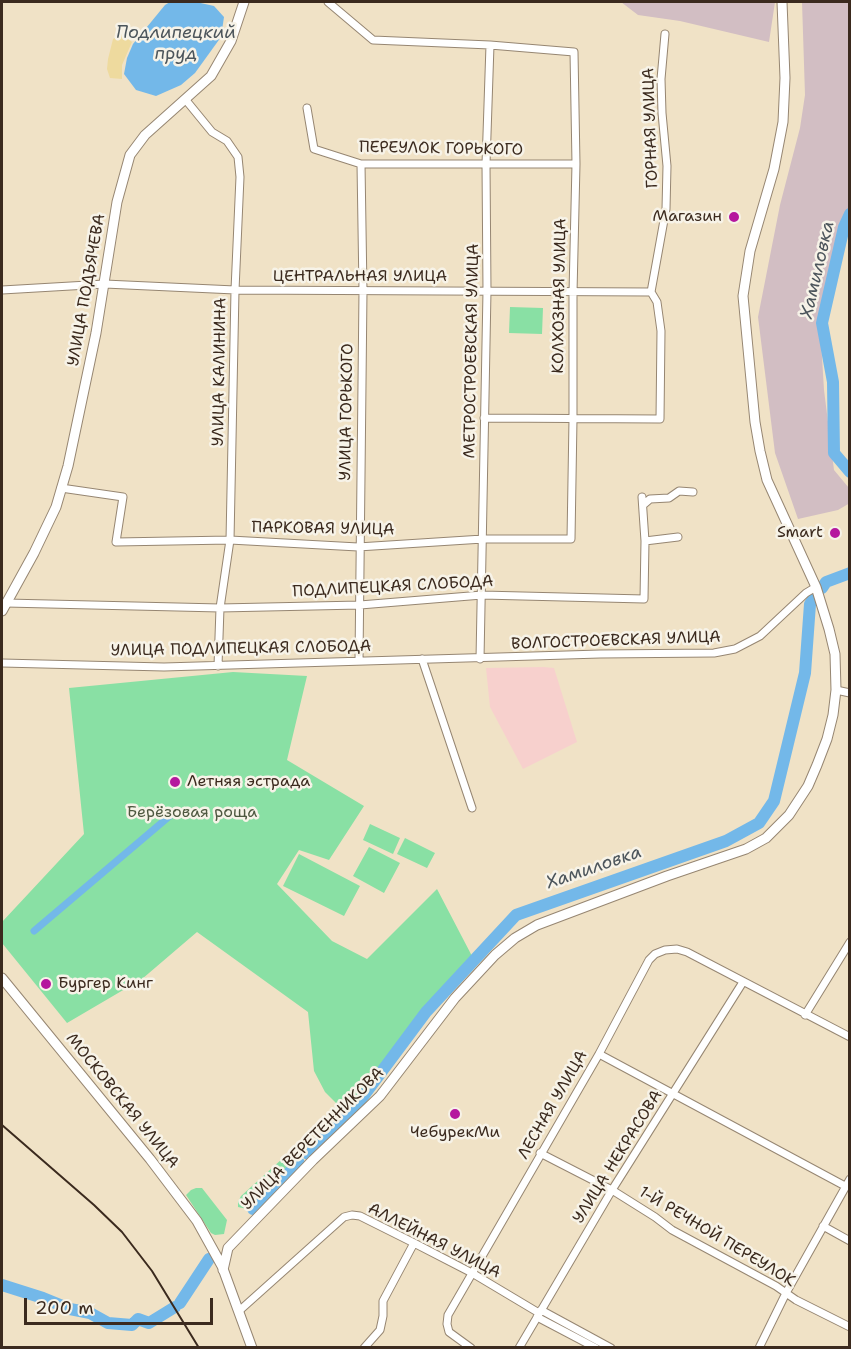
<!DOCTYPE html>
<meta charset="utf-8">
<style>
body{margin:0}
#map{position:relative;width:851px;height:1349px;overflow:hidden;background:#f0e2c6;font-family:"Shantell Sans",sans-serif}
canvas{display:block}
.frame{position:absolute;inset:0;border:3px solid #3b2a1e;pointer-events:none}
.scale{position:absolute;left:24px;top:1298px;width:189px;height:27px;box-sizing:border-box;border:3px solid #3b2a1e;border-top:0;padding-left:8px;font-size:18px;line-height:21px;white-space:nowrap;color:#3b2a1e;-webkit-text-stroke:4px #f7f3e8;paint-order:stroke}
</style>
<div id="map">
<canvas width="851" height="1349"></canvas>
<div class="frame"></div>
<div class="scale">200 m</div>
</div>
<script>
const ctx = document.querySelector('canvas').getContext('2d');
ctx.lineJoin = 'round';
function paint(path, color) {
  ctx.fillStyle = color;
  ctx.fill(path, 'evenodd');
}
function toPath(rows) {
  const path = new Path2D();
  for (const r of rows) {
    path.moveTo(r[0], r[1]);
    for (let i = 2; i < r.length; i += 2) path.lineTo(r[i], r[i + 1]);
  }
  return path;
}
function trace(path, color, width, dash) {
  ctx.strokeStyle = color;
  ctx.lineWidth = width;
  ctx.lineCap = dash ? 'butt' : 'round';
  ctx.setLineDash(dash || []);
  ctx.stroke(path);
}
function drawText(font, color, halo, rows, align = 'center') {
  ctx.font = font + ' "Shantell Sans",sans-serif';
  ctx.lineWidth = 5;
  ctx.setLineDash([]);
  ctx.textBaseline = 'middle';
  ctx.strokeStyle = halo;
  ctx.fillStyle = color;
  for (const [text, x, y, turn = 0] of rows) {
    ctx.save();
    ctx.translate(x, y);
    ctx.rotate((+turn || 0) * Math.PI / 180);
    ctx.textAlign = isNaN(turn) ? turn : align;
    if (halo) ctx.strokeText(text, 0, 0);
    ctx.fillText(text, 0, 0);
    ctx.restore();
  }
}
const built = toPath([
 [543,667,554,668,577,742,523,769,490,707,486,668]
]);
const industrial = toPath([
 [621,2,775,2,769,42,680,21,638,15],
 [802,2,849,2,849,213,839,238,820,324,824,390,834,470,849,488,850,503,838,510,798,519,775,453,758,317,780,205,800,128,805,95]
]);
const green = toPath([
 [510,307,543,308,542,334,509,333],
 [233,672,307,676,287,760,364,806,329,860,299,850,277,884,332,941,367,959,437,889,473,958,344,1111,325,1092,314,1071,308,1012,197,932,142,979,67,1023,2,943,2,922,84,834,69,688],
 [370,824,400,838,393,854,363,840],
 [405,838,435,853,427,868,397,854],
 [369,847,400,863,384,893,353,876],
 [299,854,360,886,344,916,283,886],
 [282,1159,289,1162,289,1167,247,1209,238,1207,238,1202,241,1196],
 [196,1188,202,1188,227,1220,224,1234,215,1235,211,1233,186,1195,191,1190]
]);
const sand = toPath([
 [121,34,132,42,122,65,122,79,110,78,107,69,108,59,113,39]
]);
const water = toPath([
 [170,2,196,2,214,6,224,17,221,37,195,73,181,85,156,96,136,90,124,74,127,58,133,44,165,5]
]);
const canal = toPath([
 [34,931,172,814]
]);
const river = toPath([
 [850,214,844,227,822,323,833,382,834,453,850,472],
 [822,588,826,582,850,573],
 [308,1154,356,1106,426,1012,516,915,726,841,759,823,774,801,805,673,810,604,814,598],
 [253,1209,299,1163],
 [2,1285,43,1298,70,1309,90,1313,108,1323,132,1325,138,1319,149,1323,175,1307],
 [180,1303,209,1259]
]);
const minor = toPath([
 [185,99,212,132,227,141,238,157,240,177,235,290,230,540,220,608,218,666],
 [307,108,314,149,361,164,576,164],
 [2,290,105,284,235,290,651,292],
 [651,292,666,209,667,166,662,113,661,79,665,34],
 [484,418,660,419,661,331,657,302,651,292],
 [61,488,123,497,116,542,230,540,358,547,483,539,571,539,573,419,573,293,576,164,574,52,490,45,373,40,328,2],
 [643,505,650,499,669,498,679,491,693,492],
 [645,541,678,537],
 [6,603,220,608,360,605,482,595,644,599,645,541,642,497],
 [422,659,472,808],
 [480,659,487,291,486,164,490,45],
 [359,660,363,291,361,164],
 [2,663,164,667,600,654,714,653,735,649,760,636,806,593,816,587],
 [836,690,850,693],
 [805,1015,850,942],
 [599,1054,845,1186],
 [540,1153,612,1190,655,1217,672,1230,776,1286,796,1300,850,1327],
 [823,1226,850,1241],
 [541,1310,611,1348],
 [239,1311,344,1217,352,1215,360,1216,414,1243,472,1273,539,1313],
 [537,1317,596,1348],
 [364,1348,380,1330,383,1316,383,1301,414,1243],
 [471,1348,449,1332,447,1324,448,1315,599,1054,649,960,655,954,665,950,677,949,687,952,850,1037],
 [519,1348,612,1190,743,982],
 [759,1348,786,1293,850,1179]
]);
const major = toPath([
 [2,611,34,553,56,507,68,466,96,333,117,202,130,155,145,135,211,76,231,41,244,2],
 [2,978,150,1159,197,1221,222,1266,252,1348],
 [223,1270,228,1248,313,1160,380,1096,455,998,495,955,515,938,537,925,667,876,746,849,766,838,789,815,808,786,817,765,827,739,833,715,836,690,835,654,829,629,816,587,767,480,760,451,755,422,743,296,750,251,774,169,783,122,785,78,782,2]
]);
const rail = toPath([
 [2,1125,94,1205,122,1232,152,1271,199,1348]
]);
const markers = [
 [734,217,6,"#b5179e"],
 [835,533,6,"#b5179e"],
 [175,782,6,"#b5179e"],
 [46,984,6,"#b5179e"],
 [455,1114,6,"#b5179e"]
];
const streetNames = [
 ["ГОРНАЯ УЛИЦА",651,128,-92],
 ["ПЕРЕУЛОК ГОРЬКОГО",441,149,1],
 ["ЦЕНТРАЛЬНАЯ УЛИЦА",360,277],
 ["УЛИЦА ПОДЪЯЧЕВА",87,290,-80],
 ["КОЛХОЗНАЯ УЛИЦА",560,296,-89],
 ["МЕТРОСТРОЕВСКАЯ УЛИЦА",472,351,-89],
 ["УЛИЦА КАЛИНИНА",220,372,-89],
 ["УЛИЦА ГОРЬКОГО",347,412,-89],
 ["ПАРКОВАЯ УЛИЦА",323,529,1],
 ["ПОДЛИПЕЦКАЯ СЛОБОДА",393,587,-3],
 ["ВОЛГОСТРОЕВСКАЯ УЛИЦА",616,641,-2],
 ["УЛИЦА ПОДЛИПЕЦКАЯ СЛОБОДА",241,649,-1],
 ["МОСКОВСКАЯ УЛИЦА",122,1101,51],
 ["ЛЕСНАЯ УЛИЦА",553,1105,-60],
 ["УЛИЦА ВЕРЕТЕННИКОВА",313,1139,-45],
 ["УЛИЦА НЕКРАСОВА",618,1157,-58],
 ["1-Й РЕЧНОЙ ПЕРЕУЛОК",717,1237,31],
 ["АЛЛЕЙНАЯ УЛИЦА",434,1241,27]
];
const poiNames = [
 ["Магазин",722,217],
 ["Smart",823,533],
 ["Летняя эстрада",187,782,"left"],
 ["Бургер Кинг",58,984,"left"],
 ["ЧебурекМи",455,1133,"center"]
];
const parkNames = [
 ["Берёзовая роща",192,813]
];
const waterNames = [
 ["Подлипецкий",176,33],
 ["пруд",176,54],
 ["Хамиловка",818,270,-77],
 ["Хамиловка",594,868,-19]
];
paint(built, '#f7d0cd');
paint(industrial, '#d2bec3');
paint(green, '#89e0a4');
paint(sand, '#eeda9e');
paint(water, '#73b8e9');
trace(canal, '#73b8e9', 7);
trace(river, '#73b8e9', 12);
trace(minor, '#968672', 9);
trace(major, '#968672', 11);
trace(minor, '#fff', 7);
trace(major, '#fff', 9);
trace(rail, '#3b2a1e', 2);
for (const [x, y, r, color] of markers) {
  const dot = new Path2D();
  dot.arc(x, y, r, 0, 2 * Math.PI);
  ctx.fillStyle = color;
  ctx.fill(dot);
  trace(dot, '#f7f3e8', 2);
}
drawText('16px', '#3b2a1e', '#f7f3e8', streetNames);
drawText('16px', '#3b2a1e', '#f7f3e8', poiNames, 'right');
drawText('16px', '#4e5840', '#f7f3e8', parkNames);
drawText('italic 18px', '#4c555b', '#f7f3e8', waterNames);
</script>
